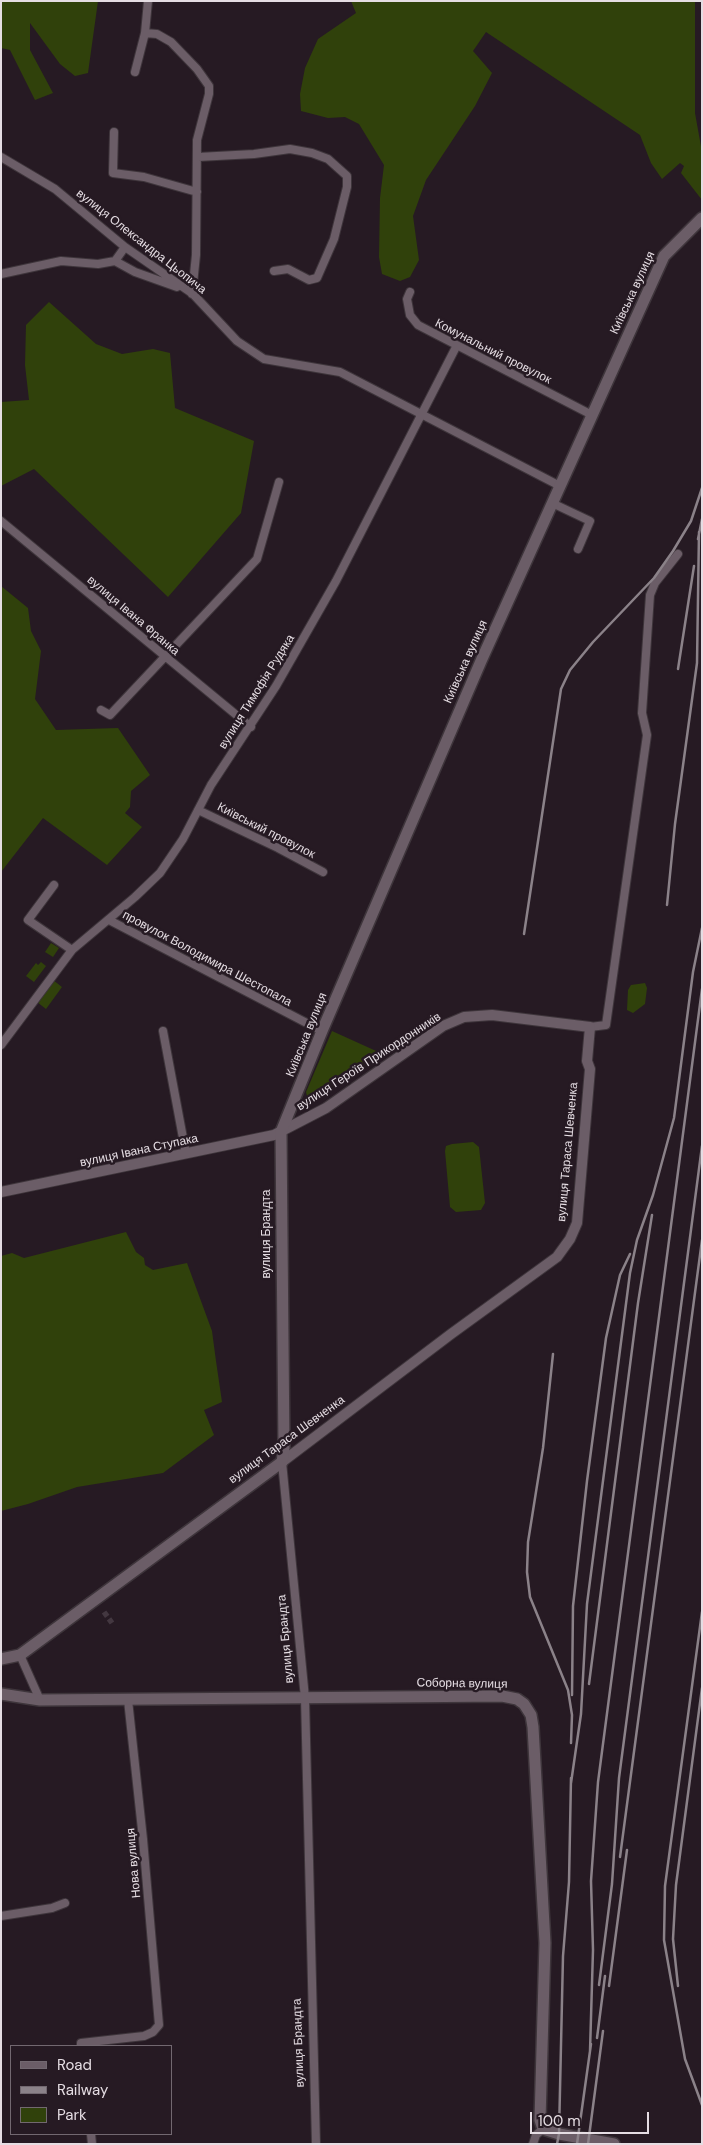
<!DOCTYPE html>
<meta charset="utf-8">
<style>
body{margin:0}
#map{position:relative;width:703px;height:2145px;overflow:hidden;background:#261a23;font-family:"DM Sans",sans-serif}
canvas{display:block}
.frame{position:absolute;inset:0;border:2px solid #e5dde3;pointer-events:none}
.legend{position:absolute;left:10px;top:2045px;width:162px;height:90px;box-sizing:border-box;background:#261a23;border:1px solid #726870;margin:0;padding:6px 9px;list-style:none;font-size:15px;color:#e5dde3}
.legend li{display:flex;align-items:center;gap:10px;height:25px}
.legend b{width:25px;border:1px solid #726870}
.scale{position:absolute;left:530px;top:2112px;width:119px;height:22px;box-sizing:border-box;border:2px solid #e5dde3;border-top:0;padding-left:6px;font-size:15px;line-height:18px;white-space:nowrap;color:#e5dde3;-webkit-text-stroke:4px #261a23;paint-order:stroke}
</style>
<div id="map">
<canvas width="703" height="2145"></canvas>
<div class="frame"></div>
<ul class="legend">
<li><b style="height:6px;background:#6b5d67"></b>Road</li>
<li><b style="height:6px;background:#8b8289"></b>Railway</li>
<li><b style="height:14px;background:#30410b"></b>Park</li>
</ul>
<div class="scale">100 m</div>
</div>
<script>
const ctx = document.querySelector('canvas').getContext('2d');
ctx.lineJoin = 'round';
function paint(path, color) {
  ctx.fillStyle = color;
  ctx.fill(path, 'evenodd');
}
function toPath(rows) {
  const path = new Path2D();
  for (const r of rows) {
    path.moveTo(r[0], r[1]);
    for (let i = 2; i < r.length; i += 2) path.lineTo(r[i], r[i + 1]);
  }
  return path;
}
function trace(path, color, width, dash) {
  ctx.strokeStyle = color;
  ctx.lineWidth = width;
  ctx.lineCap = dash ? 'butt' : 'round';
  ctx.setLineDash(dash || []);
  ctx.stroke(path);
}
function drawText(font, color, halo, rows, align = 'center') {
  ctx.font = font + ' "DM Sans",sans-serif';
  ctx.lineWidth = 5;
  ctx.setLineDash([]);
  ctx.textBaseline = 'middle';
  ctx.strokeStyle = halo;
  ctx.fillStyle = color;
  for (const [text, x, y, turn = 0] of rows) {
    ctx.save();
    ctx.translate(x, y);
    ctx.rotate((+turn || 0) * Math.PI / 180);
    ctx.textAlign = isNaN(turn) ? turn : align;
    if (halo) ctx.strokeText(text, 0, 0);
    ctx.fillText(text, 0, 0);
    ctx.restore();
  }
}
const green = toPath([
 [1,1,98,1,88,73,75,76,60,64,30,23,30,50,53,93,35,100,10,50,1,48],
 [351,1,695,1,695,113,702,152,702,200,681,173,684,166,680,163,662,179,651,163,640,135,486,32,473,51,492,73,475,106,426,180,413,216,419,260,410,277,400,281,382,274,379,257,380,198,384,165,359,124,345,117,328,118,301,111,300,94,305,68,318,39,356,13],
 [49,302,96,344,122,354,153,349,170,353,175,408,254,441,241,513,168,597,34,469,1,486,1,402,29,400,25,365,26,325],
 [1,586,28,608,31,631,41,651,35,699,56,730,118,728,150,775,131,791,130,807,125,813,142,827,107,865,43,818,1,872],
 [51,943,59,948,53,957,45,952],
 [41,962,46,966,34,982,26,976,36,963,38,965],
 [53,980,62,987,46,1009,37,1002],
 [645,983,647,988,645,1004,633,1013,627,1010,628,990,631,985],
 [332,1031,385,1055,312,1102,308,1100,306,1092],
 [473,1142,479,1147,485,1203,481,1210,456,1212,450,1207,445,1151,446,1146,452,1144],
 [126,1232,136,1252,144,1258,145,1265,153,1270,187,1263,212,1331,216,1361,222,1402,204,1410,214,1435,163,1473,77,1487,28,1504,1,1511,1,1256,12,1253,24,1258]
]);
const pedestrianTunnel = toPath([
 [104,1612,112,1623]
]);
const minor = toPath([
 [145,33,157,34,171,42,197,69,209,86,209,94,197,140,196,255,192,294],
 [135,72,145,33,148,1],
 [114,132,113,173,144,177,197,192],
 [1,157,55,189,125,247,193,294,237,341,264,359,340,372,560,486],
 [198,157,254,154,290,149,312,153,328,159,347,176,347,187,334,239,317,278,309,280,288,269,274,271],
 [115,261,125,247],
 [1,274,61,261,98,264,115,261,135,272,177,287],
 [410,292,407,299,410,315,418,325,592,415],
 [552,503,590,521,578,549],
 [1,521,251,727],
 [101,710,110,715,257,559,279,482],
 [198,810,278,848,323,872],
 [54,885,28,920,72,950],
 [109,920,322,1031],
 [590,1027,606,1025,647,735,642,713,650,595,655,583,678,554],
 [163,1031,186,1154],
 [1,1045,72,950,135,897,160,873,183,839,211,785,276,686,336,581,456,347],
 [282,1462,305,1698,316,2144],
 [20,1655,40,1700],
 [1,1916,52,1908,65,1903],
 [81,2046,81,2043,144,2036,153,2032,159,2025,143,1839,128,1700],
 [91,2134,92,2144],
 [533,2144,536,2135,543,2129]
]);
const tertiary = toPath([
 [1,1192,274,1135,326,1108,443,1026,464,1017,492,1015,590,1027,587,1061,590,1069,577,1223,570,1239,557,1257,451,1334,282,1462]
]);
const secondary = toPath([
 [1,1659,20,1655,282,1462,284,1448,281,1132,322,1031,481,661,664,256,702,218],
 [1,1694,40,1700,502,1696,517,1699,524,1704,531,1715,533,1727,545,1943,540,2120,543,2129,559,2134,614,2144]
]);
const rail = toPath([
 [698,539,702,519],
 [678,669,694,566],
 [667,905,675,824,697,663,699,532],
 [524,934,561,689,570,670,593,642,654,578,673,551,691,521,702,488],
 [553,1354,543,1448,528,1542,527,1572,530,1597,568,1690,572,1715,571,1743],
 [702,1612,665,1886,664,1940,685,2059,702,2105],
 [589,1684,638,1303,652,1215],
 [572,1695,573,1606,587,1481,606,1338,620,1275,630,1254],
 [571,1783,581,1714,587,1604,630,1273,637,1240,653,1195,674,1118,693,972,702,928],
 [620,1857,702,1240],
 [599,1985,612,1884,619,1778,702,1146],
 [609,1986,627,1850],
 [678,1986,673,1939,676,1885,702,1688],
 [597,2038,605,1976],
 [590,2051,593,1950,591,1881,598,1782,702,989],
 [557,2144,559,2134,563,1956,569,1882,571,1778],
 [577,2144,591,2044],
 [588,2144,603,2031]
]);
const streetNames = [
 ["вулиця Олександра Цьопича",141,242,38],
 ["Київська вулиця",633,293,-65],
 ["Комунальний провулок",493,352,27],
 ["вулиця Івана Франка",133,616,40],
 ["Київська вулиця",466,662,-66],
 ["вулиця Тимофія Рудяка",257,692,-58],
 ["Київський провулок",266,831,27],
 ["провулок Володимира Шестопала",207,959,28],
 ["Київська вулиця",307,1035,-68],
 ["вулиця Героїв Прикордонників",369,1062,-33],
 ["вулиця Івана Ступака",139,1151,-12],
 ["вулиця Тараса Шевченка",568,1152,-85],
 ["вулиця Брандта",267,1234,-90],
 ["вулиця Тараса Шевченка",287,1440,-36],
 ["вулиця Брандта",286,1639,-95],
 ["Соборна вулиця",462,1684,1],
 ["Нова вулиця",134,1863,-95],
 ["вулиця Брандта",299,2043,-92]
];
paint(green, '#30410b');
trace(pedestrianTunnel, '#433740', 5.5, [5.5, 3]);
trace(minor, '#3e353b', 10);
trace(tertiary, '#3e353b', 12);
trace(secondary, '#3e353b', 14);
trace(minor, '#6b5d67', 8);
trace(tertiary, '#6b5d67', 10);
trace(secondary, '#6b5d67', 11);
trace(rail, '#8b8289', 2.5);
drawText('12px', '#e5dde3', '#261a23', streetNames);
</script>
